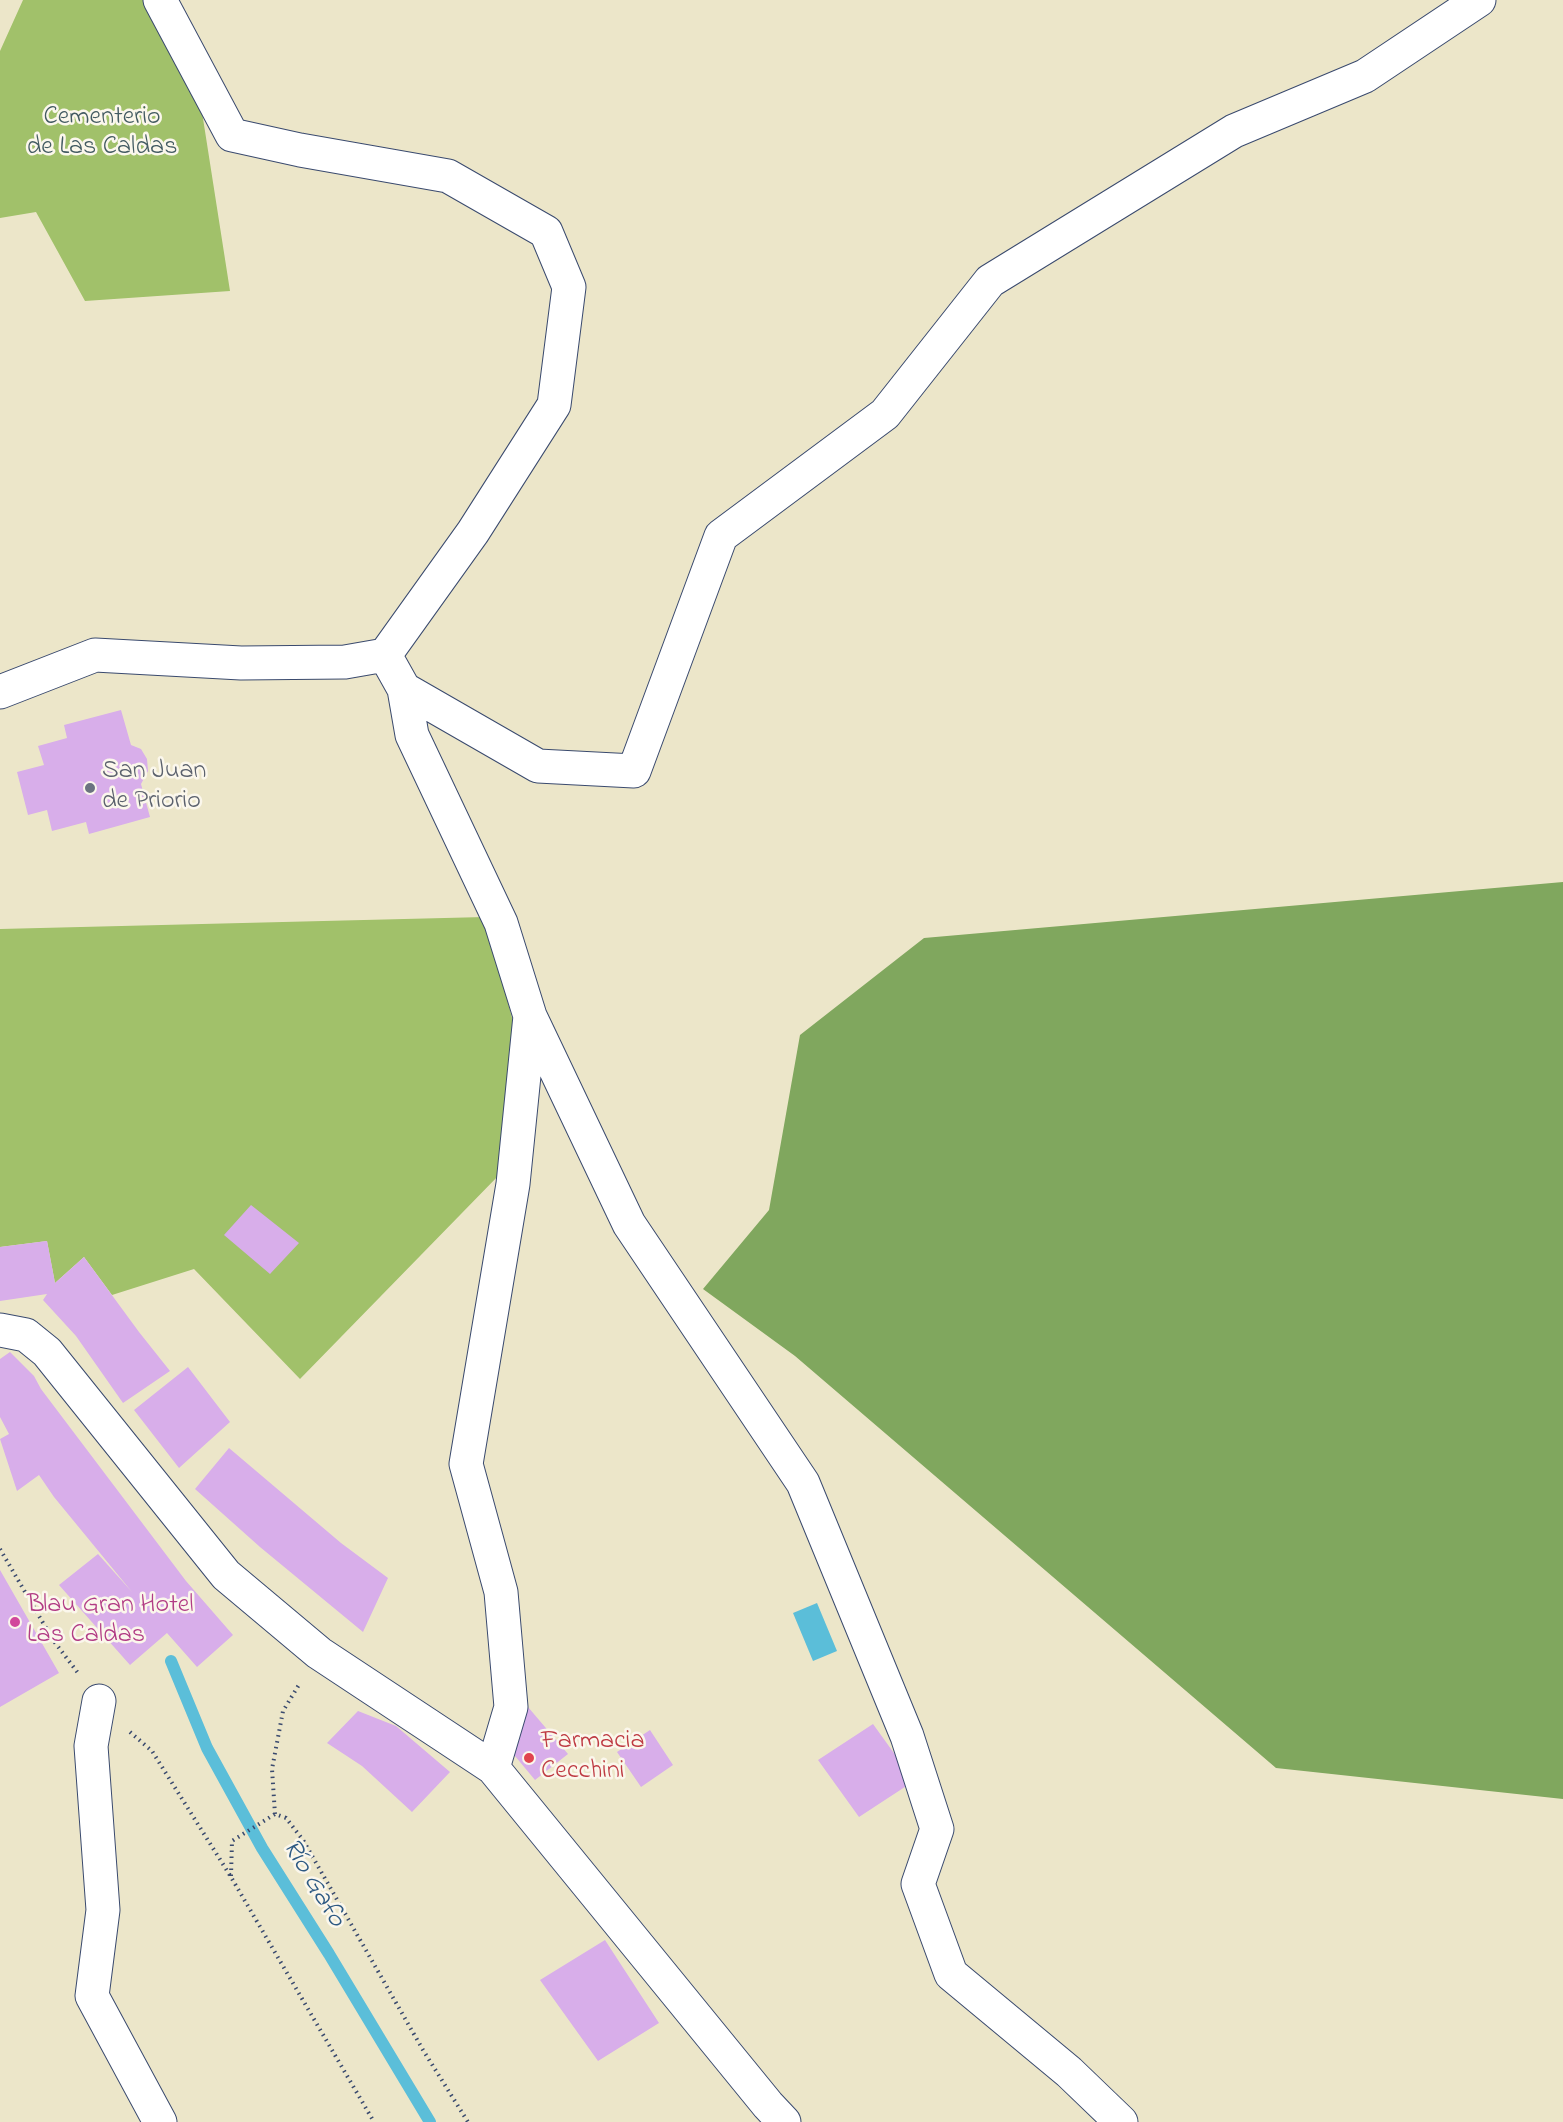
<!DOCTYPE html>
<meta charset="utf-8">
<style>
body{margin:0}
canvas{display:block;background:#ece6c9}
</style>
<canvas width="1563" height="2122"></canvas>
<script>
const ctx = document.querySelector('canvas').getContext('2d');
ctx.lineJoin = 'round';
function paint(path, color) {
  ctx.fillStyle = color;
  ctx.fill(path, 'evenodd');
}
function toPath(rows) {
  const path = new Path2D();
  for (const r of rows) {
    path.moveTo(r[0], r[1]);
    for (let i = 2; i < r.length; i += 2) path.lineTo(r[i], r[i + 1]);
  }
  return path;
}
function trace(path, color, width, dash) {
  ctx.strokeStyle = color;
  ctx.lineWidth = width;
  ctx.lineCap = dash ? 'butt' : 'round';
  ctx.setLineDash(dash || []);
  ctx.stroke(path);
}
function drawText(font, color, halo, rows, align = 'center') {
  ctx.font = font + ' "Indie Flower",sans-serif';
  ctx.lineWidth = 5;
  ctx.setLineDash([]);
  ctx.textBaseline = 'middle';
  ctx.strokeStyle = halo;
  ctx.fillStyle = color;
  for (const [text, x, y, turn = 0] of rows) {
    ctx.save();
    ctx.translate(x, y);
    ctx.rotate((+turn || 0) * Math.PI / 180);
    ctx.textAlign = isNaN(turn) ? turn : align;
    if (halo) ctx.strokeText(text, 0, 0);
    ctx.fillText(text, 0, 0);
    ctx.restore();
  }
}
const green = toPath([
 [23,0,149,0,202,112,230,291,85,301,36,212,0,218,0,51],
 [485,917,515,1029,501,1173,300,1379,194,1269,112,1295,84,1257,55,1283,47,1241,0,1247,0,929]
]);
const forest = toPath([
 [1563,882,1563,1799,1276,1768,795,1356,703,1289,769,1210,800,1035,924,938]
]);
const water = toPath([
 [817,1603,837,1651,813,1661,793,1613]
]);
const stream = toPath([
 [171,1661,207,1748,262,1848,329,1954,430,2122]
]);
const building = toPath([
 [121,710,131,745,141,749,147,759,148,771,141,784,150,817,89,834,86,822,52,831,47,810,28,815,17,772,44,765,38,746,67,738,64,725],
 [251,1205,299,1243,270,1274,224,1235],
 [47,1241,55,1283,84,1257,139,1332,170,1371,123,1403,76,1336,43,1300,47,1294,0,1301,0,1247],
 [10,1352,34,1376,41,1389,186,1581,233,1635,197,1667,167,1633,130,1665,59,1585,98,1554,132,1592,54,1497,39,1475,17,1491,0,1439,9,1434,0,1417,0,1359],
 [188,1367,230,1422,179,1468,134,1410],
 [229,1448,341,1543,388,1578,363,1632,260,1547,195,1489],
 [0,1570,59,1673,0,1707],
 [528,1707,568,1754,535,1780,510,1750],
 [358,1711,396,1726,450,1772,412,1812,362,1766,327,1743],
 [873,1724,914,1781,859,1817,818,1760],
 [650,1730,673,1765,641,1787,617,1752],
 [605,1940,659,2023,598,2061,540,1980]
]);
const path = toPath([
 [0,1549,53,1640,78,1673],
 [130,1732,152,1751,231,1877,374,2122],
 [275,1814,272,1769,283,1711,300,1683],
 [231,1876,232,1841,275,1814,286,1818,303,1840,423,2050,468,2122]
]);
const minor = toPath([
 [160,0,232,135,300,150,448,176,546,232,569,287,554,405,473,532,385,655,404,689,538,766,634,771,721,536,885,414,990,281,1234,131,1365,76,1479,0],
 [404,689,412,735,501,923,530,1016,513,1184,466,1464,501,1592,511,1707,493,1768],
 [0,692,95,655,241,663,345,662,385,655],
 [530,1016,629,1224,803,1483,907,1736,937,1829,918,1884,951,1974,1069,2072,1121,2122],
 [0,1330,26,1335,47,1352,226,1575,319,1653,493,1768,768,2105,784,2122],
 [99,1701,91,1746,103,1910,92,1996,160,2122]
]);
const markers = [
 [90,788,6,"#6b7280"],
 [15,1622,6,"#d1479c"],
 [529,1758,6,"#e0444e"]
];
const parkNames = [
 ["Cementerio",102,119],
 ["de Las Caldas",102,149]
];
const worshipNames = [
 ["San Juan",102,773],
 ["de Priorio",102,803]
];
const hotelNames = [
 ["Blau Gran Hotel",27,1607],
 ["Las Caldas",27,1637]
];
const healthNames = [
 ["Farmacia",541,1743],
 ["Cecchini",541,1773]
];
const waterNames = [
 ["Río Gafo",312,1884,59]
];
paint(green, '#a1c16a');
paint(forest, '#80a75e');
paint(water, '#5bbed9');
trace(stream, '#5bbed9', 12);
paint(building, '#d8aeea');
trace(minor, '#3a4a6e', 35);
trace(path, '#3a4a6e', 4, [1.5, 4.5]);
trace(minor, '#fff', 33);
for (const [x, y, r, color] of markers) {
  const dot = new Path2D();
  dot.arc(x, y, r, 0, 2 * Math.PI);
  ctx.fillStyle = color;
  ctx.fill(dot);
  trace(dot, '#fbf7ec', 2);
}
drawText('26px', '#435b62', '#fbf7ec', parkNames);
drawText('26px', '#5b616d', '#fbf7ec', worshipNames, 'left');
drawText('26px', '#b23c85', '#fbf7ec', hotelNames, 'left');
drawText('26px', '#be3a42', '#fbf7ec', healthNames, 'left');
drawText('italic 27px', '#2e5a83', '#fbf7ec', waterNames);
</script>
